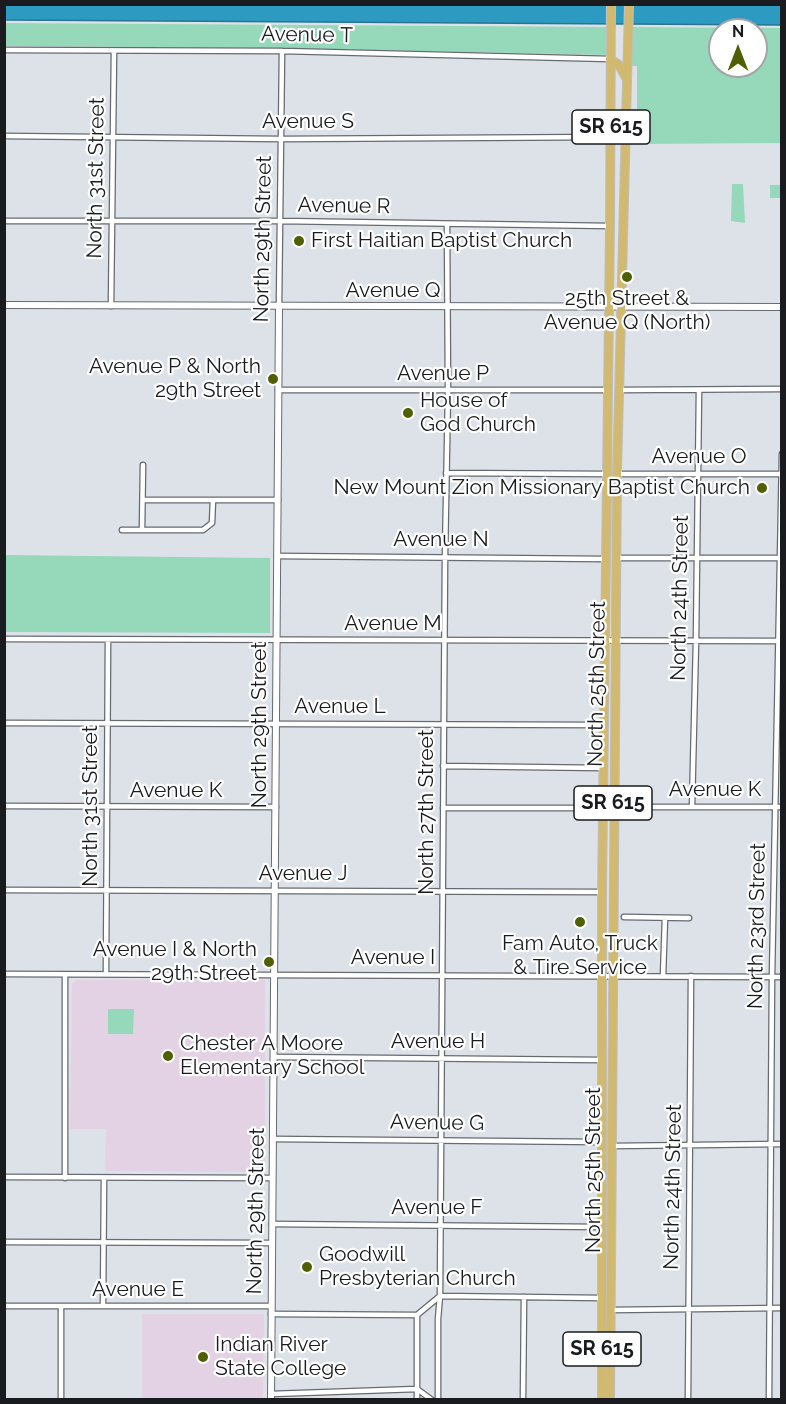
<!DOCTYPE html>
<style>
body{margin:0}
#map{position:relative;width:786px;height:1404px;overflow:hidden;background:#dde2e9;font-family:Raleway,sans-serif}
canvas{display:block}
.frame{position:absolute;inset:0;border:6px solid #191b1e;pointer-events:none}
.north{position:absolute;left:708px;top:18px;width:60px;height:60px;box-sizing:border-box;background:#fff;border:2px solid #a3a4a5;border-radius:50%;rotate:0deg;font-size:16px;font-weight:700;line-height:24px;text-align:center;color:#191b1e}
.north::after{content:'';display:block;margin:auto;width:21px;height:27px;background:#4f5f02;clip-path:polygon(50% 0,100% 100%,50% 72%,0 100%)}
</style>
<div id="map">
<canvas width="786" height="1404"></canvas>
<div class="frame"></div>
<div class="north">N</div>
</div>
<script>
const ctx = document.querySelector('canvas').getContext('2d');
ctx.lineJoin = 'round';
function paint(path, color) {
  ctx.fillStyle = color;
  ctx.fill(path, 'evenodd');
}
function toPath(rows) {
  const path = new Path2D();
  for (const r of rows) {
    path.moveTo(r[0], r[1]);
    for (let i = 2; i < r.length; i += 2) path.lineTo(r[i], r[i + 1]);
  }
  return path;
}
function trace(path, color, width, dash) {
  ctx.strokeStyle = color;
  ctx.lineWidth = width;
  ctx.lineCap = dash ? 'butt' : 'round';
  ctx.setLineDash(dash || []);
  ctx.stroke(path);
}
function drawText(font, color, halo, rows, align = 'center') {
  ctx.font = font + ' Raleway,sans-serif';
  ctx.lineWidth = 4.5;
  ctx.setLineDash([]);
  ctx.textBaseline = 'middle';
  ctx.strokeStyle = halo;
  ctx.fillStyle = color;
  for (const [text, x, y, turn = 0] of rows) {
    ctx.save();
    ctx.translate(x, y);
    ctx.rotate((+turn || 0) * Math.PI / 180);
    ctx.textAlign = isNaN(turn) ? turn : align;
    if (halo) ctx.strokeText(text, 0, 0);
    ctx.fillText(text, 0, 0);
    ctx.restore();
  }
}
const education = toPath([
 [76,980,265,980,265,1169,261,1172,105,1171,106,1129,70,1129,72,984],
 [142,1314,264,1314,263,1399,142,1399]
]);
const green = toPath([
 [5,23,608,27,607,55,280,48,5,46],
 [631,27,781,28,781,143,637,144,637,66,630,66],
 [720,30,756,30,756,66,720,66],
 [732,184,743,184,745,223,731,221],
 [770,185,781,185,781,198,770,198],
 [5,555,270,558,270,633,5,632],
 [108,1009,134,1009,133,1034,108,1034]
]);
const water = toPath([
 [5,4,782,5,781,25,5,20,5,4]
]);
const minor = toPath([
 [4,50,282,51,610,59],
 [4,136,281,139,611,137],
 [4,221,280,221,610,226],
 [111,306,114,51],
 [279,306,282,51],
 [278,390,608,390],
 [619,390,782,389],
 [446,473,607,474],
 [617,474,782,474],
 [143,500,278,500],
 [122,530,203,530,212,523,213,500],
 [142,530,143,465],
 [277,556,605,559],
 [616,558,782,558],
 [4,639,782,641],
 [4,723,603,725],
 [443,766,603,768],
 [4,806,276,807],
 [613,807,782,807],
 [692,807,696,641,699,390],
 [443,808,603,808],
 [4,890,602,892],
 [624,917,689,918],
 [106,973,108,640],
 [4,974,782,977],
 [663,976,665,918],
 [274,1057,602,1060],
 [273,1139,601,1142],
 [612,1146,782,1144],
 [4,1177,272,1178],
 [65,1178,65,975],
 [272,1224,601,1227],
 [4,1242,271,1243],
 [4,1306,271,1306],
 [61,1306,61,1400],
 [103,1306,104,1178],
 [611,1310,782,1308],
 [271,1314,417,1315,440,1296,602,1298],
 [271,1394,417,1389,432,1400],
 [417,1400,417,1315],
 [438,1400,438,1319,440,1296,445,557,448,391,447,224],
 [523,1400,524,1297],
 [688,1400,691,976],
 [769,1400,772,977,782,454]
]);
const tertiary = toPath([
 [4,305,782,307],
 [271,1400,279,306]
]);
const primary = toPath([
 [610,59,619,65,626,78],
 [602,1400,602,892,610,226,611,4],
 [610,1400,617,474,629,4]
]);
const markers = [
 [299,241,6,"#4f5f02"],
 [627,277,6,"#4f5f02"],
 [273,379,6,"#4f5f02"],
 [408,413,6,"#4f5f02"],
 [762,488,6,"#4f5f02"],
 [580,922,6,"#4f5f02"],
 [269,962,6,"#4f5f02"],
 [168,1056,6,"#4f5f02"],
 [307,1267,6,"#4f5f02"],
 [203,1357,6,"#4f5f02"]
];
const shields = [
 [611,127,78],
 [613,803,78],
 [602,1349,78]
];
const shieldNames = [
 ["SR 615",611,127],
 ["SR 615",613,803],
 ["SR 615",602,1349]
];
const streetNames = [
 ["Avenue T",307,35,1],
 ["Avenue S",308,122],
 ["North 31st Street",96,178,-89],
 ["Avenue R",344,206,1],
 ["North 29th Street",263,239,-89],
 ["Avenue Q",393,291],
 ["Avenue P",443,374],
 ["Avenue O",699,457],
 ["Avenue N",441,540],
 ["North 24th Street",680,598,-89],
 ["Avenue M",393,624],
 ["North 25th Street",597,684,-89],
 ["Avenue L",340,707],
 ["North 29th Street",260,725,-90],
 ["Avenue K",715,790],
 ["Avenue K",176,791],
 ["North 31st Street",91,806,-90],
 ["North 27th Street",427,812,-90],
 ["Avenue J",303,874],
 ["North 23rd Street",757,926,-89],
 ["Avenue I",393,958],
 ["Avenue H",438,1042],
 ["Avenue G",437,1123,1],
 ["North 25th Street",594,1170,-90],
 ["North 24th Street",673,1187,-89],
 ["Avenue F",437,1208],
 ["North 29th Street",256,1211,-89],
 ["Avenue E",138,1290]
];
const poiNames = [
 ["First Haitian Baptist Church",311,241],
 ["25th Street &",627,299,"center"],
 ["Avenue Q (North)",627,323,"center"],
 ["Avenue P & North",261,367,"right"],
 ["29th Street",261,391,"right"],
 ["House of",420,401],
 ["God Church",420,425],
 ["New Mount Zion Missionary Baptist Church",750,488,"right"],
 ["Fam Auto, Truck",580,944,"center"],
 ["& Tire Service",580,968,"center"],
 ["Avenue I & North",257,950,"right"],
 ["29th Street",257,974,"right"],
 ["Chester A Moore",180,1044],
 ["Elementary School",180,1068],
 ["Goodwill",319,1255],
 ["Presbyterian Church",319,1279],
 ["Indian River",215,1345],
 ["State College",215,1369]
];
paint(education, '#e3d2e3');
paint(green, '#96d9ba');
paint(water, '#2d9bc1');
trace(water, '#277590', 1.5);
trace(minor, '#666b71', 7);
trace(tertiary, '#666b71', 8);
trace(primary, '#bfbfc0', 10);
trace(minor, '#fff', 4.5);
trace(tertiary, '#fff', 6);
trace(primary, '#d1ba70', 8);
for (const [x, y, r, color] of markers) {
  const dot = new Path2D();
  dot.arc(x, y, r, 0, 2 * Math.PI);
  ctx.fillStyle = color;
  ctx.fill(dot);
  trace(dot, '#fff', 2);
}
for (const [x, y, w] of shields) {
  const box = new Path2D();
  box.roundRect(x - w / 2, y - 17, w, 34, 4.5);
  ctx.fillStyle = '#fff';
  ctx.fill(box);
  trace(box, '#191b1e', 1.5);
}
drawText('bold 20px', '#191b1e', null, shieldNames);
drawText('21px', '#191b1e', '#fff', streetNames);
drawText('21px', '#191b1e', '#fff', poiNames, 'left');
</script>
